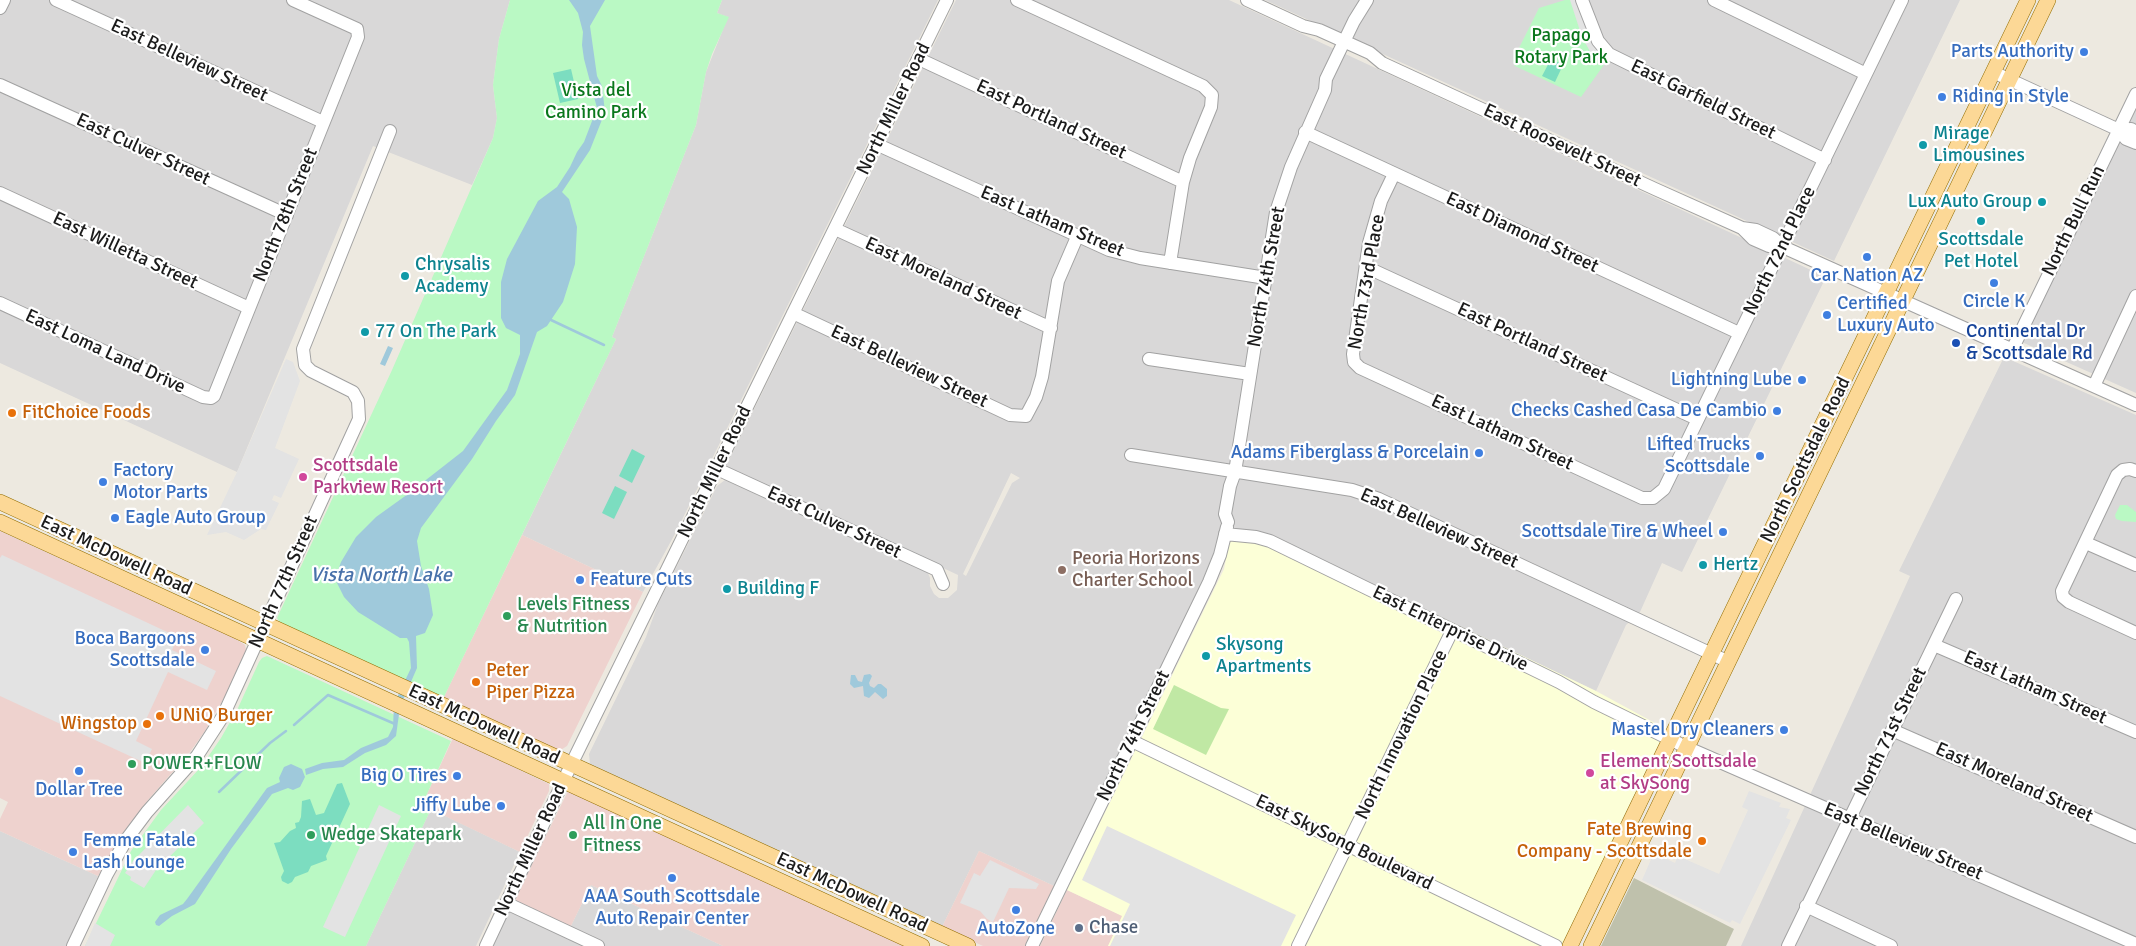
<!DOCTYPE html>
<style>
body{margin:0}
canvas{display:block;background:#ede9e0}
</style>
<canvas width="2136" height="946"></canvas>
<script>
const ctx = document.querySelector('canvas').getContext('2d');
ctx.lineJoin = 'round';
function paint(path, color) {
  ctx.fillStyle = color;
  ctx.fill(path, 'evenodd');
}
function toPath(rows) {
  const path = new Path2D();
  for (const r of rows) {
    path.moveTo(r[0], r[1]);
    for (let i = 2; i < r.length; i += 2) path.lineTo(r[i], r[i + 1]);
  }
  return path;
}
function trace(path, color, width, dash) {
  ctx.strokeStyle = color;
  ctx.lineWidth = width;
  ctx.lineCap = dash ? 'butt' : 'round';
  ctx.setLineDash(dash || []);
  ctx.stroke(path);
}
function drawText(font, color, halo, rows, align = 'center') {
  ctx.font = font + ' Signika,sans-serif';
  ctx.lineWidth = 4.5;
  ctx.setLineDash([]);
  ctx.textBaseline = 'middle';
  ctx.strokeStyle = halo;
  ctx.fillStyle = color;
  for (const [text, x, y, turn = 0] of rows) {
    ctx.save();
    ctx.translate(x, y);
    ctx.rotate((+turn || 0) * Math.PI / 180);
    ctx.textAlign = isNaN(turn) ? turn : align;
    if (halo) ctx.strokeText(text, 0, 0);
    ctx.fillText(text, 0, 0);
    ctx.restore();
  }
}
const residential = toPath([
 [0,0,510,0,499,39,493,85,497,118,493,138,472,185,373,146,237,472,0,363],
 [722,0,938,0,676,532,643,592,522,535,616,339,612,337,696,125,706,72,728,17,717,13],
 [956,0,1229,0,1826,277,1682,572,1662,563,1640,612,1626,625,1596,691,1267,534,1214,556,1207,575,1054,886,979,851,942,927,594,767,590,764,589,754,646,637,658,604,717,486,725,480,927,571,930,578,930,586,934,594,939,598,948,598,957,590,958,575,726,466],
 [1011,473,1020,478,1012,483,966,576,963,574],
 [1265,0,1960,0,1834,261],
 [2136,102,2136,393,2024,343,2022,340],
 [2004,357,2136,415,2136,946,1741,946,1910,576,1899,571],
 [431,809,520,852,476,946,366,946],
 [0,831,98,876,66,946,0,946],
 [591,885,723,946,493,946,510,909,566,936]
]);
const commercial = toPath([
 [0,531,234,638,245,645,246,650,224,698,205,731,190,752,148,800,128,826,98,876,0,831,0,819,8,802,0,798],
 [522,535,643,592,567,746,559,751,443,699],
 [453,738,549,784,549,791,520,852,422,805],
 [568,791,906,946,723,946,591,885,566,936,510,909],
 [979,851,1054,886,1026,946,983,946,942,927],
 [1067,890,1123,916,1108,946,1040,946]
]);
const education = toPath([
 [1232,528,1267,534,1596,691,1666,729,1561,946,1108,946,1122,916,1067,890,1224,569]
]);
const construction = toPath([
 [1634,878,1734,929,1726,946,1601,946]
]);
const grass = toPath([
 [1174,685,1221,708,1229,709,1206,755,1153,729]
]);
const park = toPath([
 [510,0,722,0,717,13,729,17,712,54,706,72,696,125,612,337,616,339,443,699,281,624,277,618,392,370,493,138,497,118,493,85,499,39],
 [1565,0,1582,0,1611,55,1581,97,1515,66,1513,60,1539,8],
 [2120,505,2127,505,2136,512,2136,522,2122,521,2116,519,2115,515],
 [267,656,451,741,422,805,431,809,366,946,85,946,131,851,161,810,201,767,221,738,238,708,259,662,262,658]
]);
const pitch = toPath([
 [1551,59,1563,65,1555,82,1542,76],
 [571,69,578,99,560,103,553,73],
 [632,449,645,456,632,483,619,476],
 [615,486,627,492,614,519,602,513],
 [342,783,350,804,326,856,327,860,311,866,308,872,295,877,292,882,288,884,282,881,281,877,284,871,274,843,280,842,290,831,296,828,295,823,299,822,301,817,302,801,310,799,316,815,324,813,337,784]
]);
const parking = toPath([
 [1570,0,1576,0,1593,44,1605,58,1601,64,1592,55,1582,37],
 [286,359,293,362,300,381,275,448,299,459,281,498,274,495,272,500,279,503,266,530,261,529,244,540,226,532,207,535,237,472],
 [2,555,178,637,172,650,216,671,207,690,168,672,136,741,152,749,145,763,0,696,0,558],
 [1749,791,1781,803,1779,807,1790,809,1786,818,1791,820,1740,924,1732,920,1730,923,1642,880,1653,855,1660,856,1675,863,1678,856,1719,874,1748,810,1742,807],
 [188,805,204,823,156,870,144,888,130,880,131,877,125,873,133,861],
 [379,805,401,816,345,937,323,927],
 [1107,826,1296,915,1281,946,1110,946,1130,904,1082,880],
 [990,860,1039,884,1036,889,1009,888,993,922,987,919,980,911,960,903,974,873,980,876],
 [95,923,115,935,110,946,85,946]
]);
const water = toPath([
 [569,0,605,0,590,26,597,76,602,86,605,112,590,150,562,192,569,199,577,227,575,264,563,302,547,326,537,332,515,395,496,421,472,459,421,528,417,541,421,566,429,589,433,615,425,633,416,636,417,668,400,707,396,736,386,745,365,753,343,767,323,769,306,775,305,769,322,763,344,760,361,748,388,737,393,727,394,704,411,668,409,642,407,638,400,638,358,612,344,597,335,579,341,562,356,537,376,517,408,494,463,451,507,390,520,354,520,335,506,328,501,318,501,282,507,259,538,201,557,187,570,167,577,152,584,142,597,108,584,59,582,45,583,32,578,13],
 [388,346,393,348,385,366,380,364],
 [870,674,872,676,869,683,870,686,874,688,878,684,881,684,887,689,887,696,883,699,875,692,869,698,864,696,863,686,854,688,850,684,851,675,855,675,858,681,862,682,864,675],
 [291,764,302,769,305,777,300,787,293,790,288,788,272,794,231,849,195,904,172,916,159,926,156,925,155,922,160,915,183,904,187,899,267,788,280,782,279,778,284,767]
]);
const stream = toPath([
 [551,320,604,345],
 [294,725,328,695,395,724],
 [219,792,270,743,286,731]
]);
const minor = toPath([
 [56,0,323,122],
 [1017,0,1203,86,1212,95,1211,107,1190,158,1183,182,1170,263],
 [1247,0,1303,26,1319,30,1370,53,1382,63,1655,189,1742,228,1756,230,1773,238,1783,247,2136,405],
 [1582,0,1598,41,1609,54,1825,160],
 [1714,0,1866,74],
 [0,8,4,0],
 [919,59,1183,182],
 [1993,72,2119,130,2126,139,2136,143],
 [0,85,287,215],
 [2119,130,2131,129,2136,132],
 [1305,132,1739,333],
 [876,144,1109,250,1140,258,1266,278],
 [1394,174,1381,201,1369,243,1353,354,1354,362,1360,368,1642,498,1653,498,1664,489,1902,0],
 [0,193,249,308],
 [1742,228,1753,239,1769,246,1783,247],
 [835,229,1051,328],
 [1366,267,1697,419],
 [0,303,203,397,211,398,214,396,358,37,357,29,293,0],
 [793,313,1010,415,1026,416,1036,397,1042,377,1058,281,1077,237],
 [2013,348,2136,94],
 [1149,359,1250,374],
 [2094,386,2136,296],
 [1131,455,1352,490,1379,499,1729,662],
 [717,469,937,570,943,584],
 [2136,471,2130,469,2123,470,2117,475,2062,591,2063,597,2069,602,2136,633],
 [1228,522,1225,514,1230,486,1235,472,1276,212,1291,167,1325,90,1326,79,1354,21,1367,0],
 [1225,534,1256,537,1270,541,1559,682,1594,702,1688,748,2136,944],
 [2086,543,2136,565],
 [1934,645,2136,732],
 [1892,730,2136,837],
 [1132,741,1556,946],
 [506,903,598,946],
 [1806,906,1891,946],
 [73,946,107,874,126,840,147,812,197,756,223,716,359,419,358,401,353,392,311,371,305,365,303,349,390,131],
 [486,946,571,765,947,0],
 [1032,946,1209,582,1220,555,1227,527],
 [1298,946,1452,631],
 [1788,946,1956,599]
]);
const major = toPath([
 [0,502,968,946],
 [0,522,922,946],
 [1570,946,2028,0],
 [1591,946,2048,0]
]);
const markers = [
 [2084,52,5,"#3f7fe0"],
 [1942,97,5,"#3f7fe0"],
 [1923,145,5,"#0f9aa8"],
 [2042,202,5,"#0f9aa8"],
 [1981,221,5,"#0f9aa8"],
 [1867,257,5,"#3f7fe0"],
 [405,276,5,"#0f9aa8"],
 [1994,283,5,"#3f7fe0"],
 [1827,315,5,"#3f7fe0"],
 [365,332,5,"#0f9aa8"],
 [1956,343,5,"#1a4fb4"],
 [1802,380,5,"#3f7fe0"],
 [1777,411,5,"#3f7fe0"],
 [12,413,5,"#e8710a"],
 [1479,453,5,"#3f7fe0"],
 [1760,456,5,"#3f7fe0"],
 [303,477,5,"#d1479c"],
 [103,482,5,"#3f7fe0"],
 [115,518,5,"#3f7fe0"],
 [1723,532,5,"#3f7fe0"],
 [1703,565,5,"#0f9aa8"],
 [1062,570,5,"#8d6e63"],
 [580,580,5,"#3f7fe0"],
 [727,589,5,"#0f9aa8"],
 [507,616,5,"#2e9e5b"],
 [205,650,5,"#3f7fe0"],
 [1206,656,5,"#0f9aa8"],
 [476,682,5,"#e8710a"],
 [160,716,5,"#e8710a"],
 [147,724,5,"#e8710a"],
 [1784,730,5,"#3f7fe0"],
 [132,764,5,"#2e9e5b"],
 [79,771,5,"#3f7fe0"],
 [1590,773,5,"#d1479c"],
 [457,776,5,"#3f7fe0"],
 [501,806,5,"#3f7fe0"],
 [311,835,5,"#2e9e5b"],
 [573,835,5,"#2e9e5b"],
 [1702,841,5,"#e8710a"],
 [73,852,5,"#3f7fe0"],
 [672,878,5,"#3f7fe0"],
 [1016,910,5,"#3f7fe0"],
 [1079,928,5,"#5c6f8a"]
];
const parkNames = [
 ["Papago",1561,36],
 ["Rotary Park",1561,58],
 ["Vista del",596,91],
 ["Camino Park",596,113]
];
const shopNames = [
 ["Parts Authority",2074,52],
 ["Riding in Style",1952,97,"left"],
 ["Car Nation AZ",1867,276,"center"],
 ["Circle K",1994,302,"center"],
 ["Certified",1837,304,"left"],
 ["Luxury Auto",1837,326,"left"],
 ["Lightning Lube",1792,380],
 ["Checks Cashed Casa De Cambio",1767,411],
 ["Lifted Trucks",1750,445],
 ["Scottsdale",1750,467],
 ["Adams Fiberglass & Porcelain",1469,453],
 ["Factory",113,471,"left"],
 ["Motor Parts",113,493,"left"],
 ["Eagle Auto Group",125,518,"left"],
 ["Scottsdale Tire & Wheel",1713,532],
 ["Feature Cuts",590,580,"left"],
 ["Boca Bargoons",195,639],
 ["Scottsdale",195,661],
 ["Mastel Dry Cleaners",1774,730],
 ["Big O Tires",447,776],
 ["Dollar Tree",79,790,"center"],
 ["Jiffy Lube",491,806],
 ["Femme Fatale",83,841,"left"],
 ["Lash Lounge",83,863,"left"],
 ["AAA South Scottsdale",672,897,"center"],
 ["Auto Repair Center",672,919,"center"],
 ["AutoZone",1016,929,"center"]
];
const streetNames = [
 ["East Belleview Street",189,61,25],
 ["East Garfield Street",1703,100,26],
 ["North Miller Road",894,109,-64],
 ["East Portland Street",1051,120,25],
 ["East Roosevelt Street",1562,146,25],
 ["East Culver Street",143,150,25],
 ["North 78th Street",286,215,-68],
 ["North Bull Run",2074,221,-64],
 ["East Latham Street",1052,222,23],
 ["East Diamond Street",1522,233,25],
 ["East Willetta Street",125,251,25],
 ["North 72nd Place",1780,251,-64],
 ["North 74th Street",1267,277,-80],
 ["East Moreland Street",943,279,25],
 ["North 73rd Place",1367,282,-80],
 ["East Portland Street",1532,343,25],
 ["East Loma Land Drive",105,352,25],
 ["East Belleview Street",909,367,25],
 ["East Latham Street",1502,433,25],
 ["North Scottsdale Road",1806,460,-64],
 ["North Miller Road",715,472,-64],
 ["East Culver Street",834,523,25],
 ["East Belleview Street",1439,529,24],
 ["East McDowell Road",116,556,25],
 ["North 77th Street",284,582,-66],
 ["East Enterprise Drive",1450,629,26],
 ["East Latham Street",2035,688,24],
 ["East McDowell Road",484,725,25],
 ["North 71st Street",1891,732,-64],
 ["North Innovation Place",1402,735,-64],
 ["North 74th Street",1134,736,-64],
 ["East Moreland Street",2014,783,24],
 ["East Belleview Street",1903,842,23],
 ["East SkySong Boulevard",1344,843,26],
 ["North Miller Road",531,850,-65],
 ["East McDowell Road",852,893,25]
];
const cultureNames = [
 ["Mirage",1933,134],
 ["Limousines",1933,156],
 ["Lux Auto Group",2032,202,"right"],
 ["Scottsdale",1981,240,"center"],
 ["Pet Hotel",1981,262,"center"],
 ["Chrysalis",415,265],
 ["Academy",415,287],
 ["77 On The Park",375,332],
 ["Hertz",1713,565],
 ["Building F",737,589],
 ["Skysong",1216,645],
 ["Apartments",1216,667]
];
const transitNames = [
 ["Continental Dr",1966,332],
 ["& Scottsdale Rd",1966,354]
];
const foodNames = [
 ["FitChoice Foods",22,413],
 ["Peter",486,671],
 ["Piper Pizza",486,693],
 ["UNiQ Burger",170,716],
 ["Wingstop",137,724,"right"],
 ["Fate Brewing",1692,830,"right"],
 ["Company - Scottsdale",1692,852,"right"]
];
const hotelNames = [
 ["Scottsdale",313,466],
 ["Parkview Resort",313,488],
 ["Element Scottsdale",1600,762],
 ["at SkySong",1600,784]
];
const educationNames = [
 ["Peoria Horizons",1072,559],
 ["Charter School",1072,581]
];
const leisureNames = [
 ["Levels Fitness",517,605],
 ["& Nutrition",517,627],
 ["POWER+FLOW",142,764],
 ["All In One",583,824],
 ["Fitness",583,846],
 ["Wedge Skatepark",321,835]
];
const serviceNames = [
 ["Chase",1089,928]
];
const waterNames = [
 ["Vista North Lake",381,576]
];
paint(residential, '#d9d8d8');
paint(commercial, '#eed2ce');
paint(education, '#fcffd7');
paint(construction, '#bfc1ac');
paint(grass, '#c0e8a4');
paint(park, '#baf9c4');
paint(pitch, '#7cddc0');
paint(parking, '#e3e3e3');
paint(water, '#9fc9db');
trace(stream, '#9fc9db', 2.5);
trace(minor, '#a2a2a2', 14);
trace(major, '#926d00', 16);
trace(minor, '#fff', 12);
trace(major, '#fcd896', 15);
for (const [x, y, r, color] of markers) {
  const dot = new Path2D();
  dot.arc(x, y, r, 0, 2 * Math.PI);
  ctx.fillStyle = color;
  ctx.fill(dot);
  trace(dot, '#fff', 2);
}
drawText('19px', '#0a771c', '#fff', parkNames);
drawText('19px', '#366cbe', '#fff', shopNames, 'right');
drawText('19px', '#1b1b1b', '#fff', streetNames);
drawText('19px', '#0d838f', '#fff', cultureNames, 'left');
drawText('19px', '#164399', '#fff', transitNames, 'left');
drawText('19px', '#c56008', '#fff', foodNames, 'left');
drawText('19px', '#b23c85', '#fff', hotelNames, 'left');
drawText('19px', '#785e54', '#fff', educationNames, 'left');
drawText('19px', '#27864d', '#fff', leisureNames, 'left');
drawText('19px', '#4e5e75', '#fff', serviceNames, 'left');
drawText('italic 20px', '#4871aa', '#fff', waterNames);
</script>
